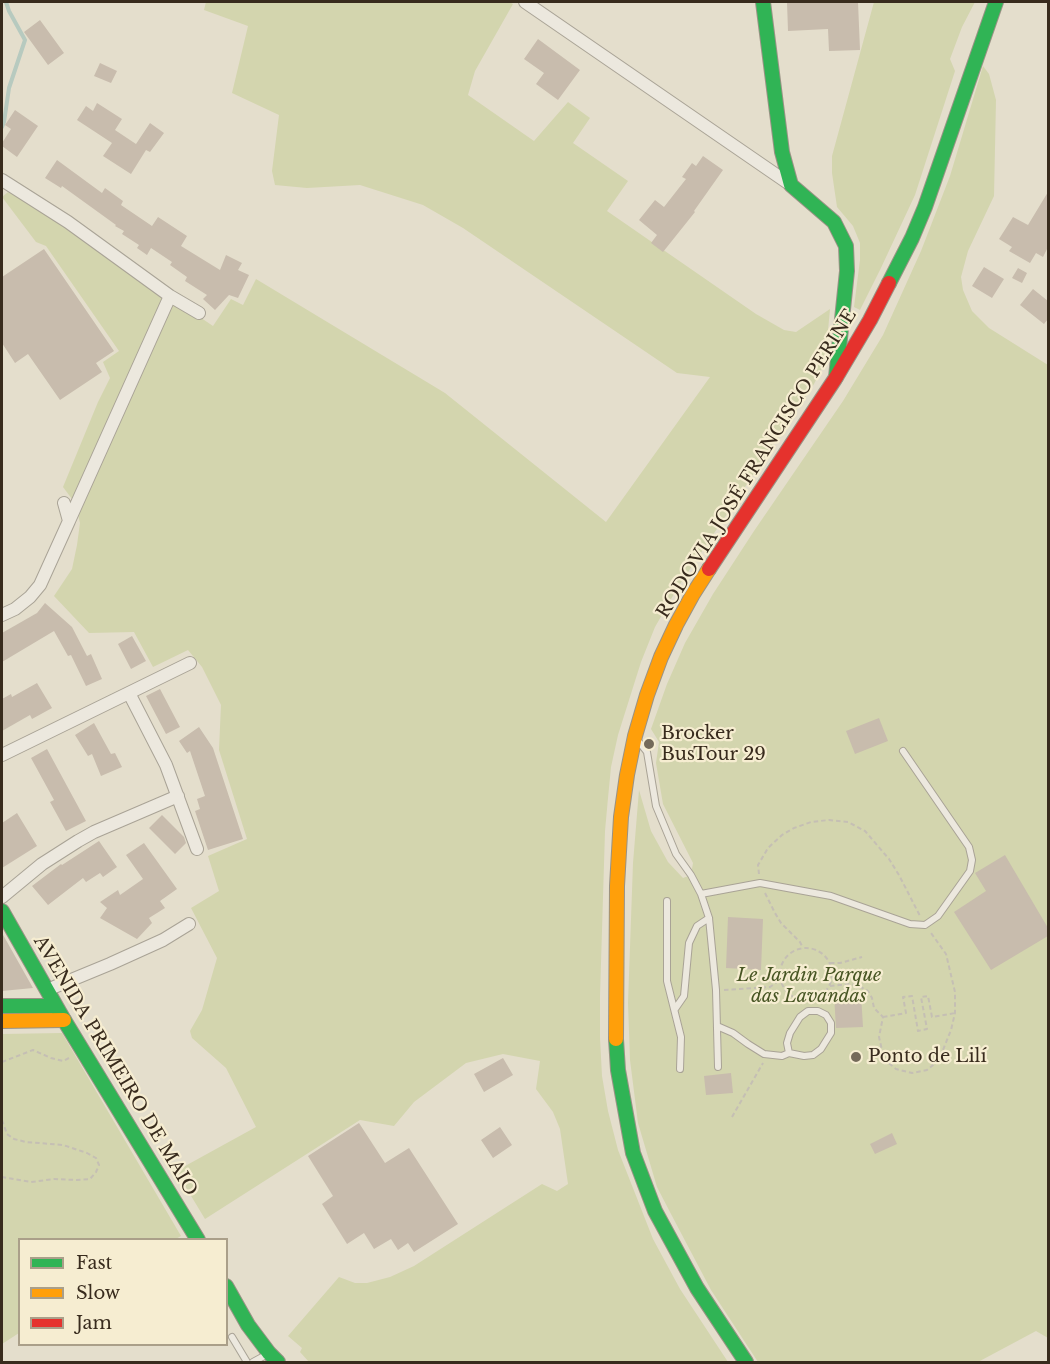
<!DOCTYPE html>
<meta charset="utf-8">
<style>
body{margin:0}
#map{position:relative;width:1050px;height:1364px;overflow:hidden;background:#e4decc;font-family:"Libre Baskerville",serif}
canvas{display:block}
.frame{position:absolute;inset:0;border:3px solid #382b1d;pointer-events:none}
.legend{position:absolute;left:18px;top:1238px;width:210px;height:108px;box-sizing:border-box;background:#f6edd1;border:2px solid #aa9f89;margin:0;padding:8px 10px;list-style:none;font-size:18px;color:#382b1d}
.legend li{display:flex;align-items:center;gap:12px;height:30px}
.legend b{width:30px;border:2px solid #aa9f89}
</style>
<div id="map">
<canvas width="1050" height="1364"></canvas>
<div class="frame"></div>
<ul class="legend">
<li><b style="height:8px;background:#30b455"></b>Fast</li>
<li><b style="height:8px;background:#ff9f0a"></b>Slow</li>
<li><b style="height:8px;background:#e5322d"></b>Jam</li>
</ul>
</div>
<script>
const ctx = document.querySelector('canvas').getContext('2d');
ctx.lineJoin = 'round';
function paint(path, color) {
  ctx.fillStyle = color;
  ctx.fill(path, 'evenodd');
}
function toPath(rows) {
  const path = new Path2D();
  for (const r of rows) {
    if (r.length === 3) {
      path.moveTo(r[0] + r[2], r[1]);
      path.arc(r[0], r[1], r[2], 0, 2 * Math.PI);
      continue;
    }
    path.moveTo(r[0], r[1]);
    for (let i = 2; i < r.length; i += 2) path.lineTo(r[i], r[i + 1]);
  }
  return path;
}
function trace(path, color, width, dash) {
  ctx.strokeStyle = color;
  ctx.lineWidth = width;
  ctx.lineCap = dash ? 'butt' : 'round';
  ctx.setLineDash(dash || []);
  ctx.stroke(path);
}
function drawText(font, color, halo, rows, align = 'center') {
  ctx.font = font + ' "Libre Baskerville",serif';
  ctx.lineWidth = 4.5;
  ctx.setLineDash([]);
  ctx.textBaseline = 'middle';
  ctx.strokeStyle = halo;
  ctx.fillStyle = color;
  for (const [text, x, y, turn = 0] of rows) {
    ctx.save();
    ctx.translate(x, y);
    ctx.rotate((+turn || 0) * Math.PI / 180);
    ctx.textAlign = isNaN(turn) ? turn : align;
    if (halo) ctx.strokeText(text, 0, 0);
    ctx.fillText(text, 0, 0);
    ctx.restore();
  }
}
const green = toPath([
 [206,2,509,2,513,4,475,71,468,95,534,141,568,102,590,118,573,143,628,181,607,211,756,314,784,330,796,332,830,309,826,352,822,368,814,384,678,587,655,627,641,662,618,735,611,767,608,798,605,831,600,996,600,1038,602,1076,608,1111,618,1150,653,1239,680,1289,728,1362,309,1362,300,1352,302,1348,288,1336,339,1277,355,1283,367,1283,390,1277,414,1266,542,1184,557,1191,568,1184,560,1129,553,1112,536,1089,540,1061,503,1054,466,1063,414,1102,394,1126,360,1120,205,1219,176,1171,256,1127,226,1068,192,1038,190,1031,202,1010,217,958,191,908,219,891,208,856,247,839,219,750,221,705,202,667,188,650,153,667,134,632,89,633,54,596,72,569,77,545,80,523,75,503,63,487,98,402,110,378,103,362,119,351,46,246,36,242,2,197,8,192,53,218,213,326,231,299,243,305,256,279,445,393,606,522,710,377,677,373,463,228,423,205,360,185,307,188,275,185,272,171,279,115,232,93,248,26,204,10],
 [874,2,975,2,962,27,950,59,955,71,915,195,880,270,860,310,854,307,860,260,860,243,853,226,837,207,832,173,832,156],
 [983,66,989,74,996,100,994,196,968,251,961,277,963,290,972,311,989,328,1048,365,1048,1338,1036,1331,978,1362,758,1362,711,1290,671,1214,657,1187,638,1123,630,1060,628,1003,633,863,639,790,651,831,668,862,683,878,691,875,693,863,663,804,656,763,659,742,651,729,667,684,685,643,713,594,754,531,843,401,883,335,921,251,950,176],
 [62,1033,181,1236,174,1240,20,1240,19,1333,2,1344,2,1034]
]);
const stream = toPath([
 [2,127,4,122,9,88,25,40,9,11,6,2]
]);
const building = toPath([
 [787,2,858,2,860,50,829,51,828,29,788,31],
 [40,20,64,53,48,65,24,32],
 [538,39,580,70,558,100,536,84,544,73,524,59],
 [100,63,117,71,111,83,94,76],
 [97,103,122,119,115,130,136,144,150,123,164,133,150,152,146,150,131,174,103,156,112,143,77,120,86,106,93,111],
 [15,110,38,126,17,157,2,146,2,143,11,129,5,125],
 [703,156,723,170,694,211,695,212,663,252,651,243,657,235,639,220,655,200,664,207,686,179,682,177,692,163,696,166],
 [57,160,102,193,105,188,123,201,121,205,152,226,158,217,187,236,181,246,220,270,226,255,242,263,238,270,249,275,238,298,229,295,215,310,203,299,207,295,185,281,187,277,170,265,172,262,151,248,147,255,137,248,139,245,122,234,124,231,115,226,116,225,62,186,61,188,45,178],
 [1048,192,1048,247,1043,257,1036,253,1030,263,1009,251,1012,247,999,239,1013,217,1028,225],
 [44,249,114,351,96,363,102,372,60,400,28,354,15,363,2,343,2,277],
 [984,267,1004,279,992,298,972,286],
 [1018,268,1027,273,1022,283,1012,278],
 [1033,289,1048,301,1048,319,1044,324,1020,305],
 [45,603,72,627,87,656,91,654,102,679,86,686,71,655,68,656,54,631,2,662,2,633,37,613],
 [132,636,146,661,131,669,118,644],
 [37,683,52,708,32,719,30,715,2,731,2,699,11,694,12,697],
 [160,689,180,727,166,734,146,696],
 [879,718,888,741,855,754,846,731],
 [94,723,111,754,115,753,122,767,101,776,92,754,88,756,75,735],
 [199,727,213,748,243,839,208,850,195,811,200,809,197,799,205,796,190,751,187,753,179,741],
 [47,749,86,821,66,831,50,802,54,800,31,758],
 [17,813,37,846,2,868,2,823],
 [162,815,184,837,186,843,175,854,149,828],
 [99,841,117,867,103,877,100,873,86,882,83,878,48,905,32,886,61,864,62,865],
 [144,843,177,889,160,901,165,908,149,918,152,923,137,939,100,918,107,908,100,902,118,890,120,895,143,879,126,855],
 [1005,855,1048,928,1048,936,991,970,954,912,986,891,975,873],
 [728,917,763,919,761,970,726,968],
 [2,933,33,988,2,991],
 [861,994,863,1027,836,1028,834,995],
 [503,1058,513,1075,484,1092,474,1074],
 [731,1073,733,1093,706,1095,704,1076],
 [359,1123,385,1163,409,1148,458,1224,414,1252,408,1243,398,1250,391,1239,374,1249,364,1233,347,1244,322,1204,333,1196,308,1156],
 [500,1127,512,1145,493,1158,481,1140],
 [892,1133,897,1144,875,1154,870,1144]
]);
const path = toPath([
 [759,874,758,865,768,848,782,835,794,828,811,822,829,820,848,822,865,831,889,859,899,875,920,916],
 [765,893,775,913,781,923,800,942,803,948],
 [806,974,26],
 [830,963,840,963,862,957],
 [830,986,850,984,859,986,868,991,872,998,874,1008,883,1017,879,1037,884,1059,896,1069,912,1073,927,1070,939,1060,951,1030,955,1013,955,992,946,954,931,933],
 [724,990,770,987,777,982,781,977],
 [883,1017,906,1013,903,997,912,996,918,1031,927,1029,921,997,928,996,932,1017,955,1013],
 [2,1062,33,1050,51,1058,63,1061,69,1058],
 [732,1117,763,1063],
 [2,1120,7,1134,14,1139,26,1142,63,1145,87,1153,96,1158,99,1165,96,1172,90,1179,77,1180,54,1179,31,1182,2,1177]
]);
const lane = toPath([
 [639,742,647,752,656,806,676,854,691,875,701,894,709,918,716,990,718,1067],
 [701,894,760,883,831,896,910,924,925,925,938,916,970,871,972,860,969,847,903,751],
 [667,901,667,981,681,1037,680,1069],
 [675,1009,684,996,689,943,697,926,709,918],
 [717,1026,733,1033,748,1044,764,1054,782,1056,789,1053,804,1056,813,1055,821,1049,831,1033,831,1023,826,1015,818,1011,808,1011,800,1017,790,1033,787,1043,789,1053],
 [232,1337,247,1362],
 [253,1362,266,1355]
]);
const street = toPath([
 [525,2,791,185],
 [2,180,68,222,170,296,199,313],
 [69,521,170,296],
 [2,615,15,609,30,597,40,585,69,521,64,503],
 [129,693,166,765,197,849],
 [2,755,190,663],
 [2,897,42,864,78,841,94,832,178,796],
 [47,990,110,964,163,940,189,924]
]);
const fast = toPath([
 [763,2,782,152,791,185,834,222,846,246,847,271,836,377],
 [889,283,912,238,925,207,996,2],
 [2,911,64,1020,198,1240],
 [2,1006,56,1006],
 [616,1039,618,1070,633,1153,655,1211,697,1288,746,1362],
 [226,1286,248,1325,269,1353,278,1362]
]);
const slow = toPath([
 [2,1021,64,1020],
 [616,1039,617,886,621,817,627,775,635,736,647,695,661,657,676,625,693,594,709,569]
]);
const jam = toPath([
 [709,569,835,379,870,320,889,283]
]);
const markers = [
 [649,744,6,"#746a5a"],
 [856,1057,6,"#746a5a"]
];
const streetNames = [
 ["RODOVIA JOSÉ FRANCISCO PERINE",757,464,-58],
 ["AVENIDA PRIMEIRO DE MAIO",115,1066,59]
];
const poiNames = [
 ["Brocker",661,734],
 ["BusTour 29",661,755],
 ["Ponto de Lilí",868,1057]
];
const parkNames = [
 ["Le Jardin Parque",809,976],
 ["das Lavandas",809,997]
];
paint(green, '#d3d5ae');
trace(stream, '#b7cabf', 4);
paint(building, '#c8bcad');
trace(lane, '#a9a396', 8);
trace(street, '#a9a396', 14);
trace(fast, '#999285', 16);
trace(slow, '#999285', 16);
trace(jam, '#999285', 16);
trace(path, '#c5bfb4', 2, [4.5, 3]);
trace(lane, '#ece8de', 6);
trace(street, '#ece8de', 12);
trace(fast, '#30b455', 14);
trace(slow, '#ff9f0a', 14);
trace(jam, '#e5322d', 14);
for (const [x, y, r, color] of markers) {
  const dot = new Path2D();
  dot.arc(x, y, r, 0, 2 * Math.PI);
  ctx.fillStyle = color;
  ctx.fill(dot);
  trace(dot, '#f6edd1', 2);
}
drawText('18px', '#382b1d', '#f6edd1', streetNames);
drawText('18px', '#382b1d', '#f6edd1', poiNames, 'left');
drawText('italic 18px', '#475523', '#f6edd1', parkNames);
</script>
